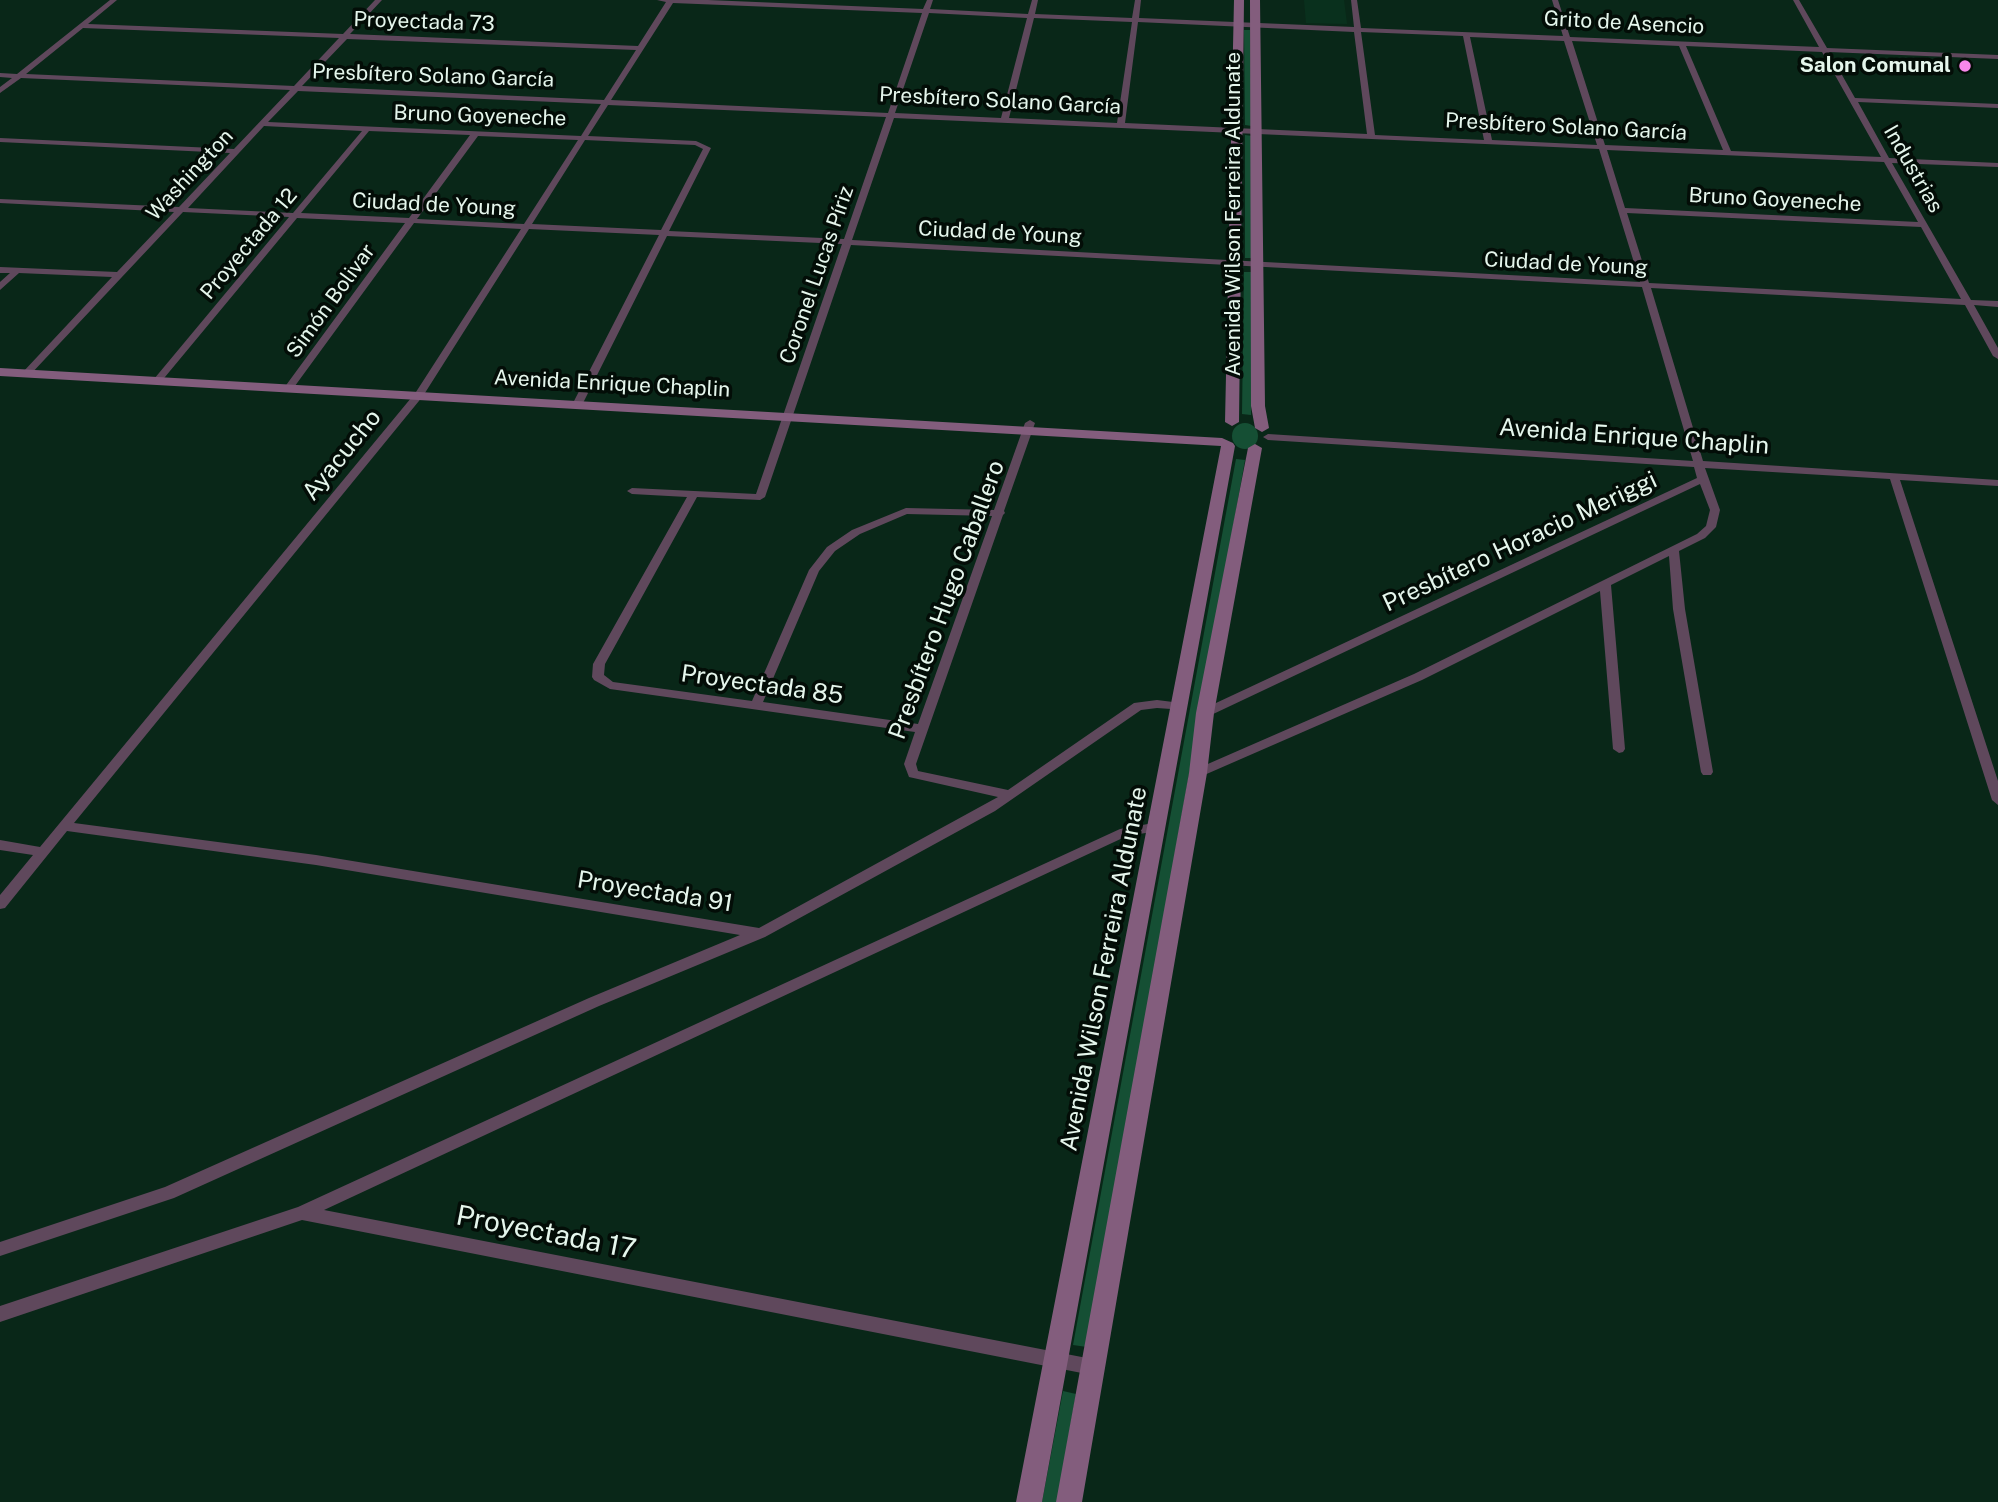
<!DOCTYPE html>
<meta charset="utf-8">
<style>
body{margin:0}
canvas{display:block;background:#092718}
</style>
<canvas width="1998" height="1502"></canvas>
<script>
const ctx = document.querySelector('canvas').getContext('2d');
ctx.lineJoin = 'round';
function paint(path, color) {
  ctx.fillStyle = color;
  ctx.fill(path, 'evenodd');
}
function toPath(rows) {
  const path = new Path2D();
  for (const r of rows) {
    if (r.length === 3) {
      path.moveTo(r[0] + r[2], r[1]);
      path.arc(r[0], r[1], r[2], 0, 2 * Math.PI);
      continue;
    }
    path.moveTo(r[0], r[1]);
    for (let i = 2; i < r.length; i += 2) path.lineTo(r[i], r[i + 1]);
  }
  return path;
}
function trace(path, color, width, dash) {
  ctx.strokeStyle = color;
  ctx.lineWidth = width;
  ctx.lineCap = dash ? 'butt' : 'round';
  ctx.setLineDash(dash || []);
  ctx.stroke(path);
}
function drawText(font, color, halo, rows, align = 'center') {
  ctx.font = font + ' "Public Sans",sans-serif';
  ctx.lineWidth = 7;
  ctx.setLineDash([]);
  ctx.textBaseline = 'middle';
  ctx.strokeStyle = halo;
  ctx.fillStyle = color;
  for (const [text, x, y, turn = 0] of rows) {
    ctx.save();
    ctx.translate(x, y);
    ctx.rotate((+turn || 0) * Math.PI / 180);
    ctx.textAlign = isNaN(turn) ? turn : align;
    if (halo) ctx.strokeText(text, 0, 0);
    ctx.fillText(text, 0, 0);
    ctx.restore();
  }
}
const built = toPath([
 [1304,0,1344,0,1347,24,1306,23]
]);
const green = toPath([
 [1244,30,1250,30,1252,126,1245,125],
 [1245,135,1252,136,1253,258,1245,258],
 [1244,272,1252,272,1251,415,1242,414],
 [1245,436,13],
 [1236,459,1245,460,1087,1347,1073,1345],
 [1063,1391,1076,1394,1057,1502,1042,1502]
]);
const street = toPath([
 [110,0,117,0,88,24,343,34,375,0,382,0,350,34,638,46,666,2,657,0,708,0,923,9,927,0,933,0,930,9,1028,14,1032,0,1038,0,1035,14,1132,18,1135,0,1141,0,1139,18,1354,27,1351,0,1357,0,1361,28,1563,36,1552,0,1558,0,1570,37,1819,47,1793,0,1799,0,1827,48,1998,55,1998,59,1829,52,1855,98,1998,104,1998,108,1858,102,1889,158,1998,163,1998,167,1892,163,1971,300,1998,301,1998,307,1974,305,1998,348,1998,359,1993,356,1965,305,1651,288,1703,461,1998,480,1998,486,1900,480,1998,781,1998,805,1992,800,1890,479,1705,468,1720,510,1716,527,1705,538,1679,551,1685,609,1713,772,1711,775,1703,775,1701,772,1673,609,1669,556,1611,585,1625,749,1623,752,1619,753,1613,749,1600,591,1422,680,1202,776,1194,776,1192,773,1194,770,1414,674,1697,534,1706,526,1710,510,1700,484,1209,716,1201,716,1199,713,1201,710,1697,478,1694,467,1268,440,1263,437,1268,434,1693,461,1642,287,851,245,765,497,760,500,697,497,605,664,604,675,613,682,752,701,809,570,827,547,852,530,906,508,994,510,1025,423,1030,420,1035,423,1004,511,1005,513,1003,515,916,764,918,771,1008,790,1134,703,1157,700,1181,703,1185,704,1187,707,1185,710,1157,708,1141,710,995,811,765,937,599,1006,174,1198,0,1256,0,1242,165,1187,589,998,740,935,316,865,67,831,5,908,0,909,0,895,33,855,0,850,0,840,40,847,416,392,521,229,414,223,292,390,289,391,284,388,405,223,297,218,160,383,157,384,154,383,154,379,289,217,183,212,29,376,23,376,23,372,112,277,19,273,0,290,0,282,10,273,0,273,0,267,117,272,174,212,0,203,0,199,179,207,230,153,0,142,0,138,234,149,290,90,21,78,0,93,0,87,12,78,0,77,0,73,17,74,110,0],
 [673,3,922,13,888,113,611,100,673,3],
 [929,13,1027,18,1001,118,895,113,929,13],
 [1034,18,1132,22,1117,123,1009,118,1034,18],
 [1138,22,1354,32,1367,134,1125,123,1138,22],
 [83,28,339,38,294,86,26,74,83,28],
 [1361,32,1463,36,1484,140,1375,135,1361,32],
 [1470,37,1564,41,1597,145,1492,140,1470,37],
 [347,39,636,50,604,100,302,86,347,39],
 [1572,41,1679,46,1723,150,1605,145,1572,41],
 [1686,46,1822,52,1881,157,1731,151,1686,46],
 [298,91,601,104,581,136,268,122,298,91],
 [608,105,886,117,844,239,669,231,711,148,696,141,588,136,608,105],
 [894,118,1599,149,1640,282,852,240,894,118],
 [264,126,362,131,293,213,188,208,264,126],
 [369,131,470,135,409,218,301,213,369,131],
 [478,136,578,140,524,224,417,219,478,136],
 [585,140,695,145,703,149,661,230,532,224,585,140],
 [1607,150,1884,162,1918,222,1625,208,1607,150],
 [1627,213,1921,227,1961,299,1649,283,1627,213],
 [529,229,659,235,573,403,578,406,583,403,667,236,842,244,756,494,632,488,627,491,632,494,687,497,593,664,592,677,594,680,610,689,915,732,904,764,909,777,998,797,759,928,316,855,74,823,423,396,529,229],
 [907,514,992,516,918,724,763,702,819,571,835,551,860,534,907,514],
 [1159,822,1164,824,1165,827,1164,830,1127,836,324,1210,1092,1359,1098,1361,1100,1367,1098,1373,1092,1375,302,1220,0,1322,0,1306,298,1207,1120,829,1159,822]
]);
const secondary = toPath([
 [1234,0,1244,0,1239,422,1232,426,1225,422,1234,0],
 [1250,0,1260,0,1265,406,1269,428,1262,432,1255,428,1251,406,1250,0],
 [0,368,1222,438,1233,443,1235,446,1042,1502,1016,1502,1221,446,0,376,0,368],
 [1255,444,1262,448,1214,713,1207,773,1082,1502,1056,1502,1189,773,1196,713,1248,448,1255,444]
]);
const markers = [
 [1965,66,7,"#f888ea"]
];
const farStreetnames = [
 ["Proyectada 73",424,22,2],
 ["Grito de Asencio",1624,23,3],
 ["Presbítero Solano García",433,76,2],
 ["Presbítero Solano García",1000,101,3],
 ["Bruno Goyeneche",480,116,2],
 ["Presbítero Solano García",1566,127,3],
 ["Industrias",1913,169,60],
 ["Washington",190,175,-47],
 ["Bruno Goyeneche",1775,200,3],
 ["Ciudad de Young",434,205,3],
 ["Avenida Wilson Ferreira Aldunate",1234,214,-90],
 ["Ciudad de Young",1000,233,3],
 ["Proyectada 12",249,244,-50],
 ["Ciudad de Young",1566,264,3],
 ["Coronel Lucas Píriz",817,275,-71],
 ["Simón Bolivar",331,301,-54],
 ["Avenida Enrique Chaplin",612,384,3]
];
const farPoinames = [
 ["Salon Comunal",1951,66]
];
const streetNames = [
 ["Avenida Enrique Chaplin",1634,437,4],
 ["Ayacucho",342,455,-51],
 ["Presbítero Horacio Meriggi",1520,542,-25],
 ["Presbítero Hugo Caballero",947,600,-70],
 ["Proyectada 85",762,685,8],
 ["Proyectada 91",655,892,9],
 ["Avenida Wilson Ferreira Aldunate",1104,969,-79]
];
const nearStreetnames = [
 ["Proyectada 17",546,1233,11]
];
paint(built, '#09301d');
paint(green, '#154f34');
paint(street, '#5f485c');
paint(secondary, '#835d7d');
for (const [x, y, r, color] of markers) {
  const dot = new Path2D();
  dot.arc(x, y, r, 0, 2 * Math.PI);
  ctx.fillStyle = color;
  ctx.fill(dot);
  trace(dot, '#030d07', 2.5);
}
drawText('21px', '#e5f6ec', '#030d07', farStreetnames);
drawText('bold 21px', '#e5f6ec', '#030d07', farPoinames, 'right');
drawText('24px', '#e5f6ec', '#030d07', streetNames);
drawText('28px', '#e5f6ec', '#030d07', nearStreetnames);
</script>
